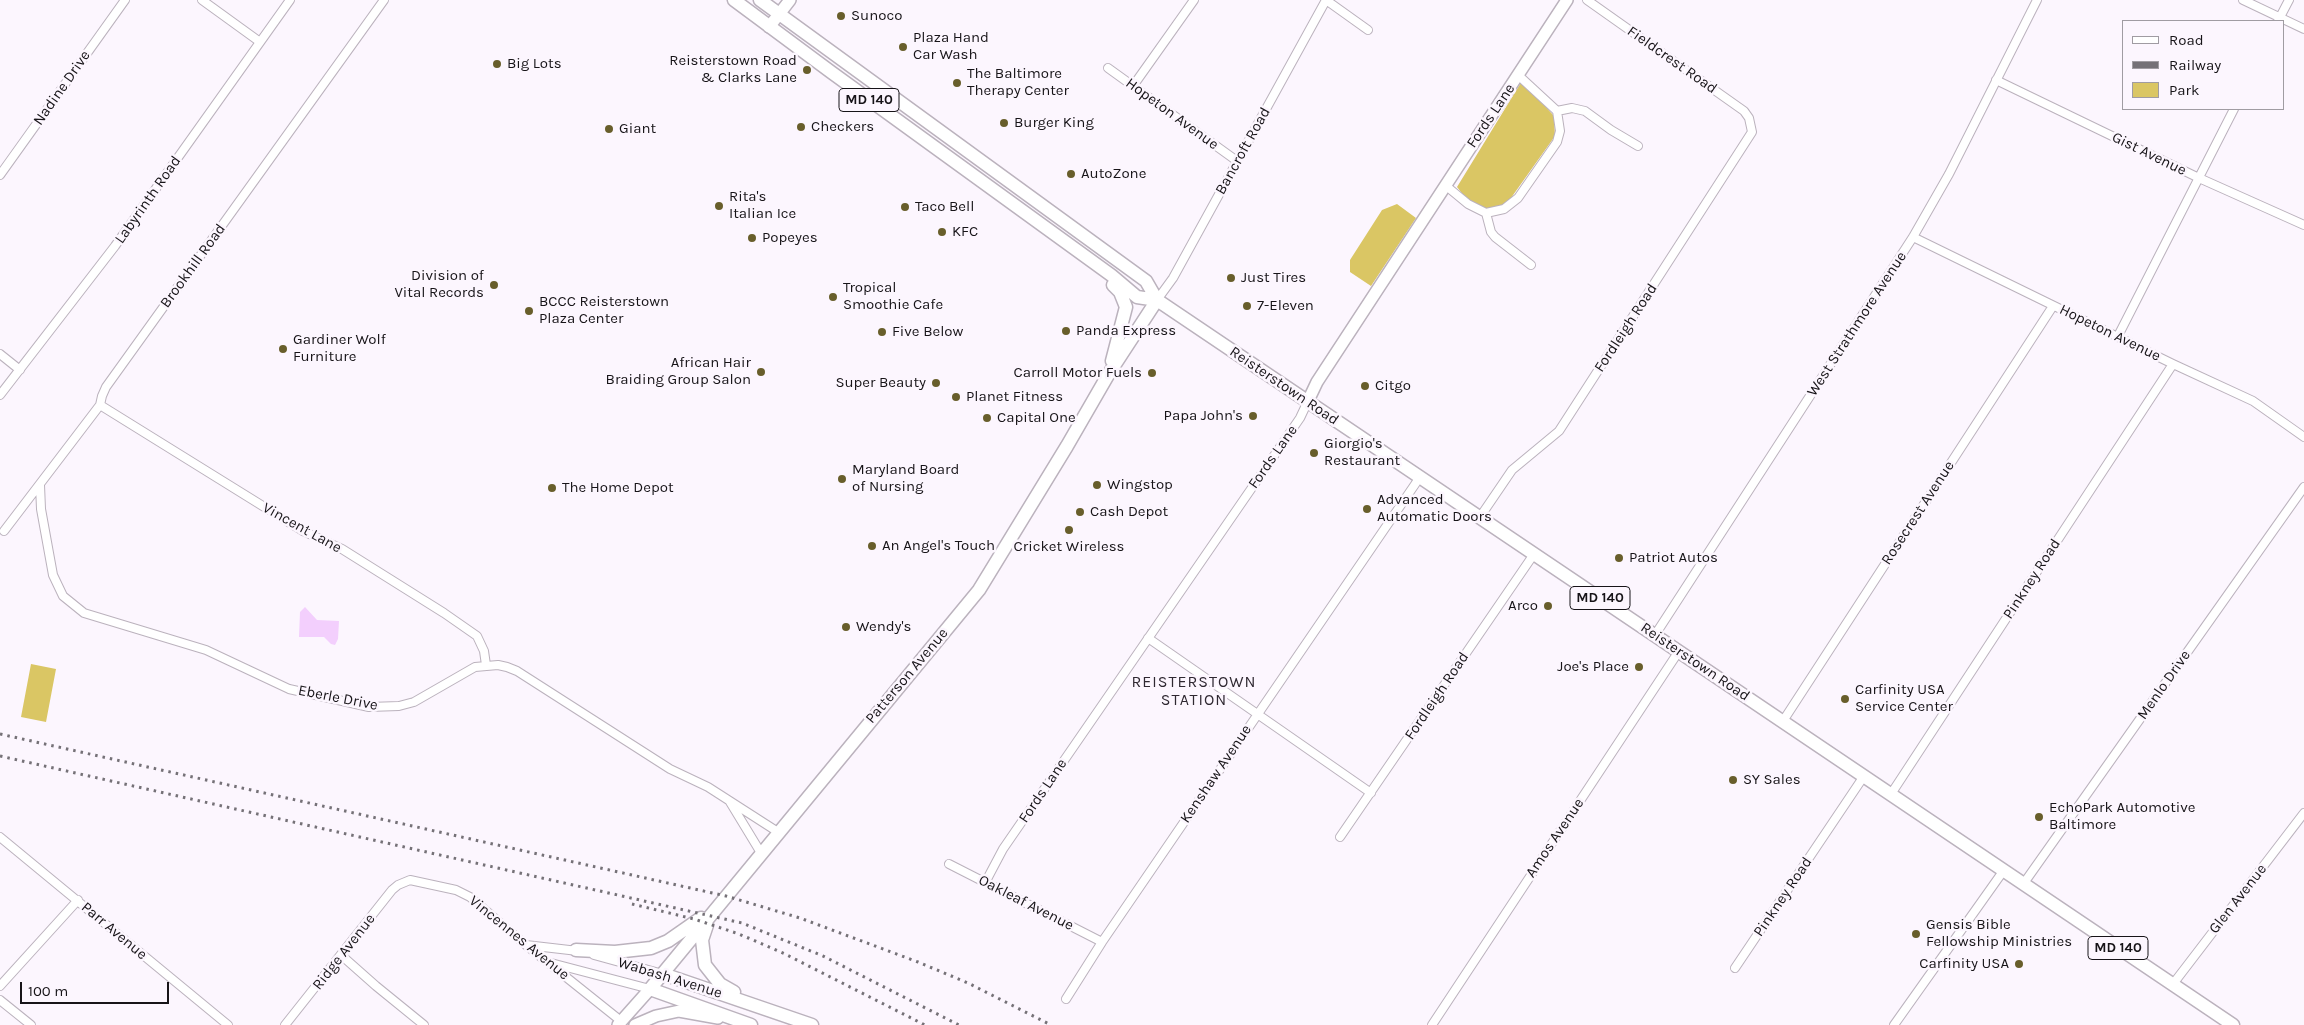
<!DOCTYPE html>
<style>
body{margin:0}
#map{position:relative;width:2304px;height:1025px;overflow:hidden;background:#fcf6fe;font-family:Karla,sans-serif}
canvas{display:block}
.legend{position:absolute;left:2122px;top:20px;width:162px;height:90px;box-sizing:border-box;background:#fcf6fe;border:1px solid #a09ca2;margin:0;padding:6px 9px;list-style:none;font-size:15px;color:#171418}
.legend li{display:flex;align-items:center;gap:10px;height:25px}
.legend b{width:25px;border:1px solid #a09ca2}
.scale{position:absolute;left:20px;top:982px;width:149px;height:22px;box-sizing:border-box;border:2px solid #171418;border-top:0;padding-left:6px;font-size:15px;line-height:18px;white-space:nowrap;color:#171418;-webkit-text-stroke:4px #fcf6fe;paint-order:stroke}
</style>
<div id="map">
<canvas width="2304" height="1025"></canvas>
<ul class="legend">
<li><b style="height:6px;background:#fff"></b>Road</li>
<li><b style="height:6px;background:#757177"></b>Railway</li>
<li><b style="height:14px;background:#dac664"></b>Park</li>
</ul>
<div class="scale">100 m</div>
</div>
<script>
const ctx = document.querySelector('canvas').getContext('2d');
ctx.lineJoin = 'round';
function paint(path, color) {
  ctx.fillStyle = color;
  ctx.fill(path, 'evenodd');
}
function toPath(rows) {
  const path = new Path2D();
  for (const r of rows) {
    path.moveTo(r[0], r[1]);
    for (let i = 2; i < r.length; i += 2) path.lineTo(r[i], r[i + 1]);
  }
  return path;
}
function trace(path, color, width, dash) {
  ctx.strokeStyle = color;
  ctx.lineWidth = width;
  ctx.lineCap = dash ? 'butt' : 'round';
  ctx.setLineDash(dash || []);
  ctx.stroke(path);
}
function drawText(font, color, halo, rows, align = 'center') {
  ctx.font = font + ' Karla,sans-serif';
  ctx.lineWidth = 5;
  ctx.setLineDash([]);
  ctx.textBaseline = 'middle';
  ctx.strokeStyle = halo;
  ctx.fillStyle = color;
  for (const [text, x, y, turn = 0] of rows) {
    ctx.save();
    ctx.translate(x, y);
    ctx.rotate((+turn || 0) * Math.PI / 180);
    ctx.textAlign = isNaN(turn) ? turn : align;
    if (halo) ctx.strokeText(text, 0, 0);
    ctx.fillText(text, 0, 0);
    ctx.restore();
  }
}
const green = toPath([
 [1522,81,1554,116,1555,136,1506,205,1488,209,1468,201,1457,187],
 [1397,204,1416,218,1371,286,1350,272,1350,260,1382,210],
 [31,664,56,669,46,722,21,717]
]);
const water = toPath([
 [305,607,317,620,339,621,338,639,335,645,331,644,324,637,299,637,300,612]
]);
const street = toPath([
 [202,0,260,42],
 [1326,0,1368,30],
 [2243,0,2304,29],
 [2278,21,2289,0],
 [1108,68,1237,161],
 [1518,75,1557,111,1572,108,1585,111,1611,130,1638,146],
 [1996,80,2199,178,2304,225],
 [1133,86,1194,0],
 [0,175,125,0],
 [1445,185,1468,204,1486,213,1491,232,1495,237,1531,265],
 [1486,213,1504,209,1518,198,1557,142,1560,131,1557,111],
 [1913,237,2173,364,2253,401,2304,437],
 [1157,300,1173,278,1326,0],
 [2118,336,2234,109],
 [0,354,20,370],
 [0,395,115,246,290,0],
 [100,405,303,531,342,549,444,613,477,636,484,651,486,665],
 [40,485,41,509,53,575,63,596,84,613,206,650,289,689,369,707,399,706,414,702,475,667,498,665,507,667,517,671,670,769,708,787,778,832],
 [1480,517,1512,470,1559,431,1752,132,1749,118,1744,111,1587,0],
 [4,531,100,405,102,396,106,387,384,0],
 [1655,635,1913,237,1949,174,2037,0],
 [1148,638,1371,793],
 [1783,721,2053,306],
 [1891,794,2173,364],
 [730,802,761,853],
 [0,837,228,1025],
 [1340,837,1534,554],
 [949,864,1102,942],
 [985,883,1003,849,1300,418,1308,401],
 [2024,883,2304,487],
 [526,945,578,951],
 [341,955,376,986,424,1025],
 [594,955,663,974],
 [551,963,650,989],
 [1735,968,1864,776],
 [2173,984,2304,813],
 [0,986,78,900],
 [1066,999,1102,942,1420,477],
 [0,1000,31,1025],
 [285,1025,392,890,398,885,410,880,456,890,470,897,526,945,621,1021],
 [1432,1025,1679,651],
 [1894,1025,2004,870]
]);
const secondary = toPath([
 [769,27,790,0],
 [1308,401,1317,382,1567,0],
 [618,1025,650,989],
 [635,1025,656,1016,679,1011,718,1018]
]);
const primary = toPath([
 [734,0,831,72,1111,275,1137,297,1157,300],
 [760,0,1146,281,1157,300,2233,1025],
 [1112,361,1126,307,1120,292,1113,285],
 [707,925,702,940,705,965,720,984,734,992],
 [576,950,615,952,651,948,668,941,701,918],
 [663,974,812,1025],
 [751,1025,650,989,979,590,1067,446,1108,375,1157,300]
]);
const rail = toPath([
 [0,734,726,896,800,918,918,962,968,983,1051,1025],
 [0,756,742,923,823,956,959,1025],
 [632,904,694,919,739,934,785,954,925,1025]
]);
const markers = [
 [841,16,5,"#685e2b"],
 [903,47,5,"#685e2b"],
 [497,64,5,"#685e2b"],
 [807,70,5,"#685e2b"],
 [957,83,5,"#685e2b"],
 [1004,123,5,"#685e2b"],
 [801,127,5,"#685e2b"],
 [609,129,5,"#685e2b"],
 [1071,174,5,"#685e2b"],
 [719,206,5,"#685e2b"],
 [905,207,5,"#685e2b"],
 [942,232,5,"#685e2b"],
 [752,238,5,"#685e2b"],
 [1231,278,5,"#685e2b"],
 [494,285,5,"#685e2b"],
 [833,297,5,"#685e2b"],
 [1247,306,5,"#685e2b"],
 [529,311,5,"#685e2b"],
 [1066,331,5,"#685e2b"],
 [882,332,5,"#685e2b"],
 [283,349,5,"#685e2b"],
 [761,372,5,"#685e2b"],
 [1152,373,5,"#685e2b"],
 [936,383,5,"#685e2b"],
 [1365,386,5,"#685e2b"],
 [956,397,5,"#685e2b"],
 [1253,416,5,"#685e2b"],
 [987,418,5,"#685e2b"],
 [1314,453,5,"#685e2b"],
 [842,479,5,"#685e2b"],
 [1097,485,5,"#685e2b"],
 [552,488,5,"#685e2b"],
 [1367,509,5,"#685e2b"],
 [1080,512,5,"#685e2b"],
 [1069,530,5,"#685e2b"],
 [872,546,5,"#685e2b"],
 [1619,558,5,"#685e2b"],
 [1548,606,5,"#685e2b"],
 [846,627,5,"#685e2b"],
 [1639,667,5,"#685e2b"],
 [1845,699,5,"#685e2b"],
 [1733,780,5,"#685e2b"],
 [2039,817,5,"#685e2b"],
 [1916,934,5,"#685e2b"],
 [2019,964,5,"#685e2b"]
];
const shields = [
 [869,100,60],
 [1600,598,60],
 [2118,948,60]
];
const shieldNames = [
 ["MD 140",869,100],
 ["MD 140",1600,598],
 ["MD 140",2118,948]
];
const poiNames = [
 ["Sunoco",851,16],
 ["Plaza Hand",913,38],
 ["Car Wash",913,55],
 ["Reisterstown Road",797,61,"right"],
 ["& Clarks Lane",797,78,"right"],
 ["Big Lots",507,64],
 ["The Baltimore",967,74],
 ["Therapy Center",967,91],
 ["Burger King",1014,123],
 ["Checkers",811,127],
 ["Giant",619,129],
 ["AutoZone",1081,174],
 ["Rita's",729,197],
 ["Italian Ice",729,214],
 ["Taco Bell",915,207],
 ["KFC",952,232],
 ["Popeyes",762,238],
 ["Division of",484,276,"right"],
 ["Vital Records",484,293,"right"],
 ["Just Tires",1241,278],
 ["Tropical",843,288],
 ["Smoothie Cafe",843,305],
 ["BCCC Reisterstown",539,302],
 ["Plaza Center",539,319],
 ["7-Eleven",1257,306],
 ["Panda Express",1076,331],
 ["Five Below",892,332],
 ["Gardiner Wolf",293,340],
 ["Furniture",293,357],
 ["African Hair",751,363,"right"],
 ["Braiding Group Salon",751,380,"right"],
 ["Carroll Motor Fuels",1142,373,"right"],
 ["Super Beauty",926,383,"right"],
 ["Citgo",1375,386],
 ["Planet Fitness",966,397],
 ["Papa John's",1243,416,"right"],
 ["Capital One",997,418],
 ["Giorgio's",1324,444],
 ["Restaurant",1324,461],
 ["Maryland Board",852,470],
 ["of Nursing",852,487],
 ["Wingstop",1107,485],
 ["The Home Depot",562,488],
 ["Advanced",1377,500],
 ["Automatic Doors",1377,517],
 ["Cash Depot",1090,512],
 ["An Angel's Touch",882,546],
 ["Cricket Wireless",1069,547,"center"],
 ["Patriot Autos",1629,558],
 ["Arco",1538,606,"right"],
 ["Wendy's",856,627],
 ["Joe's Place",1629,667,"right"],
 ["Carfinity USA",1855,690],
 ["Service Center",1855,707],
 ["SY Sales",1743,780],
 ["EchoPark Automotive",2049,808],
 ["Baltimore",2049,825],
 ["Gensis Bible",1926,925],
 ["Fellowship Ministries",1926,942],
 ["Carfinity USA",2009,964,"right"]
];
const streetNames = [
 ["Fieldcrest Road",1672,60,35],
 ["Nadine Drive",62,88,-55],
 ["Hopeton Avenue",1172,114,36],
 ["Fords Lane",1491,116,-56],
 ["Bancroft Road",1243,151,-61],
 ["Gist Avenue",2149,154,26],
 ["Labyrinth Road",148,200,-55],
 ["Brookhill Road",193,266,-54],
 ["West Strathmore Avenue",1857,324,-57],
 ["Fordleigh Road",1626,328,-57],
 ["Hopeton Avenue",2110,333,26],
 ["Reisterstown Road",1284,386,34],
 ["Fords Lane",1273,457,-55],
 ["Rosecrest Avenue",1918,513,-57],
 ["Vincent Lane",302,528,29],
 ["Pinkney Road",2032,579,-57],
 ["Reisterstown Road",1695,662,34],
 ["Patterson Avenue",907,676,-50],
 ["Menlo Drive",2164,685,-55],
 ["Fordleigh Road",1437,696,-56],
 ["Eberle Drive",338,698,11],
 ["Kenshaw Avenue",1216,774,-56],
 ["Fords Lane",1043,791,-56],
 ["Amos Avenue",1555,838,-56],
 ["Pinkney Road",1783,897,-56],
 ["Glen Avenue",2238,899,-52],
 ["Oakleaf Avenue",1026,903,27],
 ["Parr Avenue",114,931,40],
 ["Vincennes Avenue",519,938,39],
 ["Ridge Avenue",344,952,-52],
 ["Wabash Avenue",670,978,17]
];
const neighbourhoodNames = [
 ["REISTERSTOWN",1194,682],
 ["STATION",1194,700]
];
paint(green, '#dac664');
paint(water, '#f3cffd');
trace(street, '#bbb2bd', 10);
trace(secondary, '#bbb2bd', 14);
trace(primary, '#bbb2bd', 15);
trace(street, '#fff', 8);
trace(secondary, '#fff', 11);
trace(primary, '#fff', 12);
trace(rail, '#757177', 3, [2.5, 5]);
for (const [x, y, r, color] of markers) {
  const dot = new Path2D();
  dot.arc(x, y, r, 0, 2 * Math.PI);
  ctx.fillStyle = color;
  ctx.fill(dot);
  trace(dot, '#fcf6fe', 2);
}
for (const [x, y, w] of shields) {
  const box = new Path2D();
  box.roundRect(x - w / 2, y - 11.5, w, 23, 4);
  ctx.fillStyle = '#fcf6fe';
  ctx.fill(box);
  trace(box, '#171418', 1);
}
drawText('bold 14px', '#171418', null, shieldNames);
drawText('15px', '#171418', '#fcf6fe', poiNames, 'left');
drawText('15px', '#171418', '#fcf6fe', streetNames);
ctx.letterSpacing = '1px';
drawText('16px', '#2f2831', '#fcf6fe', neighbourhoodNames);
ctx.letterSpacing = '0px';
</script>
